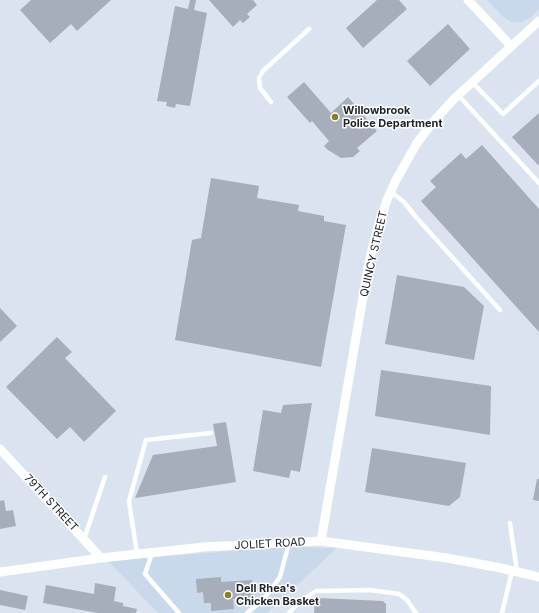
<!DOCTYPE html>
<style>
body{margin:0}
canvas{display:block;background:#dae3f0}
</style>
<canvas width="539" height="613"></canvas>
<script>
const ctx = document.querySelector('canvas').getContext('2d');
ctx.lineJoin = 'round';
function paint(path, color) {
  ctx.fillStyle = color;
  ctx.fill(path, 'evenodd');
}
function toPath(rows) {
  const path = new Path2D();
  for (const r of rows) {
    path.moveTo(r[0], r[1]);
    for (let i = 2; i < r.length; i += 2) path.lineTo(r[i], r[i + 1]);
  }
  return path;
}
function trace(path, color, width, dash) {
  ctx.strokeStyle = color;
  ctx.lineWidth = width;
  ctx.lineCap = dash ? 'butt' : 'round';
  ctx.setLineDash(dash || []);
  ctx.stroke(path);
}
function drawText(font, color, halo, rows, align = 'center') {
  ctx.font = font + ' Inter,sans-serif';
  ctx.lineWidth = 3;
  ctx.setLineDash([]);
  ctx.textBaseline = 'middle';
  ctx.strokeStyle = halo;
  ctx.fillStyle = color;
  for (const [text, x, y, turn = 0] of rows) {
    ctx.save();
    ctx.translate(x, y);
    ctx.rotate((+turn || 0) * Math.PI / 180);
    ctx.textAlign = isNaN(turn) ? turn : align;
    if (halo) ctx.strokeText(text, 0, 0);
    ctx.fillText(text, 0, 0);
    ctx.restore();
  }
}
const built = toPath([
 [487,0,539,0,539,9,531,17,522,22,511,22,502,16],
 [280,547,337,548,267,613,158,613,108,561]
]);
const building = toPath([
 [31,0,111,0,77,31,71,24,50,43,20,10],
 [190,0,196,0,194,10,207,13,190,106,176,104,175,108,166,106,167,102,157,101,175,6,188,9],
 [209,0,253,0,257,5,247,14,250,17,243,23,240,20,233,27],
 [377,0,399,0,407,9,363,48,346,28],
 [448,24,470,49,430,86,407,61],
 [304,82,331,113,348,97,377,131,357,148,360,151,353,157,341,158,328,150,324,146,329,141,312,121,310,123,287,97],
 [539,113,539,166,512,137],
 [482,145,539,209,539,332,421,201,436,187,430,181,461,153,466,159],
 [211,178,259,186,257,198,299,205,298,211,324,216,324,221,346,225,321,367,175,340,192,240,201,238],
 [397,275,464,287,484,306,474,360,385,344],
 [0,308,17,326,0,342],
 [57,337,72,352,65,358,116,411,84,442,70,427,57,439,6,387],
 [381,370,491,386,490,435,375,416],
 [312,403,300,472,291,470,289,478,253,471,263,410,281,413,283,405],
 [226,422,236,482,135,498,153,455,217,446,213,424],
 [372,448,466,463,460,497,449,506,365,492],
 [537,479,539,479,539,501,533,500],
 [4,500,6,511,13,510,16,526,0,529,0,501],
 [221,577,221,582,252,580,253,598,233,599,234,609,211,611,211,603,204,603,203,592,197,593,196,579],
 [95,583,116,587,114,601,123,603,123,606,137,609,136,613,98,613,43,603,46,585,94,594],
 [0,590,28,596,25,610,0,605],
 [318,598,383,601,386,604,386,613,314,613,315,601]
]);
const service = toPath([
 [472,82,503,114,539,81],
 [458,95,539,183],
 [271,102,260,88,259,78,263,71,309,29],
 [391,192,404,202,415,216,500,310],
 [510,523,517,572],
 [84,539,105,477],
 [152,553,145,574,179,613],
 [137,554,129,501,146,440,211,433],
 [247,613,263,600,280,577,289,543],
 [289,613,298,603,316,591,370,590,399,594,407,600,416,613],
 [502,613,512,571]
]);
const minor = toPath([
 [468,0,511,46],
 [0,449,101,558],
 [321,541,369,262,377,230,387,200,396,180,417,143,429,127,442,112,454,99,539,21],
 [0,572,101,558,204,547,321,541,447,558,501,568,539,577]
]);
const markers = [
 [335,117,4,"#898129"],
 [228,595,4,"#898129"]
];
const poiNames = [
 ["Willowbrook",343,111],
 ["Police Department",343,124],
 ["Dell Rhea's",236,589],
 ["Chicken Basket",236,602]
];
const streetNames = [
 ["QUINCY STREET",374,254,-77],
 ["79TH STREET",51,503,47],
 ["JOLIET ROAD",270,544,-3]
];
paint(built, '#c9d8ea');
paint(building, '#a5aeba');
trace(service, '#fff', 4.5);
trace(minor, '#fff', 9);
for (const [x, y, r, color] of markers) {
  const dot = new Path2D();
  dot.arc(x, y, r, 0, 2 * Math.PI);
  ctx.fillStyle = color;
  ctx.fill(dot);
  trace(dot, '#fff', 1.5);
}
drawText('bold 11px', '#21252a', '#fff', poiNames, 'left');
drawText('11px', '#21252a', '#fff', streetNames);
</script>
